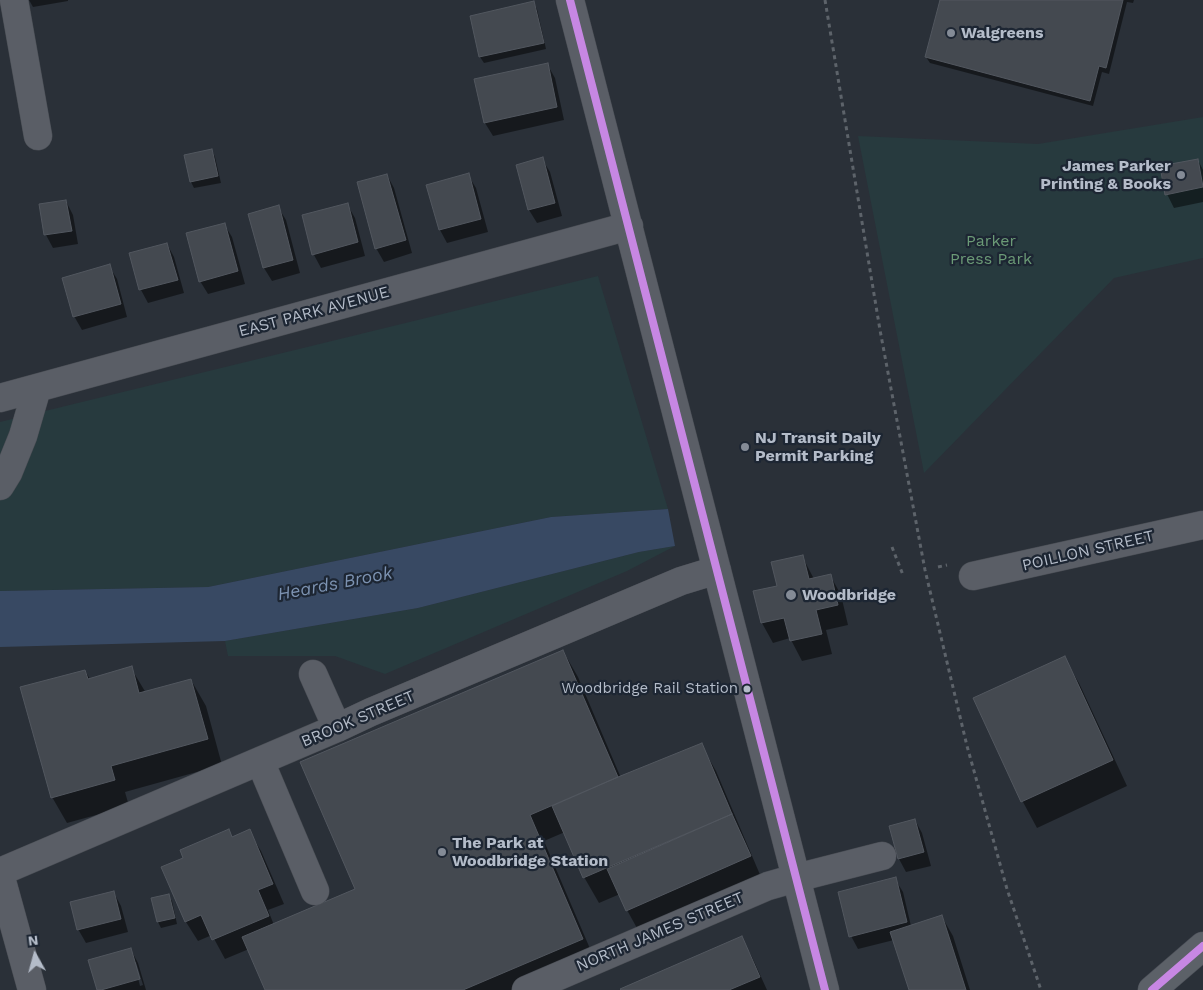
<!DOCTYPE html>
<style>
body{margin:0}
#map{position:relative;width:1203px;height:990px;overflow:hidden;background:#2a3038;font-family:"Work Sans",sans-serif}
canvas{display:block}
.north{position:absolute;left:10px;top:930px;width:50px;height:50px;-webkit-text-stroke:4px #1d2633;paint-order:stroke;rotate:353deg;font-size:14px;font-weight:700;line-height:20px;text-align:center;color:#b4bcc9}
.north::after{content:'';display:block;margin:auto;width:18px;height:22px;background:#b4bcc9;clip-path:polygon(50% 0,100% 100%,50% 72%,0 100%)}
</style>
<div id="map">
<canvas width="1203" height="990"></canvas>
<div class="north">N</div>
</div>
<script>
const ctx = document.querySelector('canvas').getContext('2d');
ctx.lineJoin = 'round';
function paint(path, color) {
  ctx.fillStyle = color;
  ctx.fill(path, 'evenodd');
}
function toPath(rows) {
  const path = new Path2D();
  for (const r of rows) {
    path.moveTo(r[0], r[1]);
    for (let i = 2; i < r.length; i += 2) path.lineTo(r[i], r[i + 1]);
  }
  return path;
}
function trace(path, color, width, dash) {
  ctx.strokeStyle = color;
  ctx.lineWidth = width;
  ctx.lineCap = dash ? 'butt' : 'round';
  ctx.setLineDash(dash || []);
  ctx.stroke(path);
}
function drawText(font, color, halo, rows, align = 'center') {
  ctx.font = font + ' "Work Sans",sans-serif';
  ctx.lineWidth = 4.5;
  ctx.setLineDash([]);
  ctx.textBaseline = 'middle';
  ctx.strokeStyle = halo;
  ctx.fillStyle = color;
  for (const [text, x, y, turn = 0] of rows) {
    ctx.save();
    ctx.translate(x, y);
    ctx.rotate((+turn || 0) * Math.PI / 180);
    ctx.textAlign = isNaN(turn) ? turn : align;
    if (halo) ctx.strokeText(text, 0, 0);
    ctx.fillText(text, 0, 0);
    ctx.restore();
  }
}
const green = toPath([
 [1203,117,1203,258,1114,278,924,473,858,136,1038,144],
 [598,276,668,509,551,517,208,587,0,591,0,422],
 [675,546,627,571,385,674,335,656,228,656,225,641,418,608,639,552]
]);
const water = toPath([
 [668,509,675,546,639,552,418,608,225,641,0,647,0,591,208,587,551,517]
]);
const shadow = toPath([
 [29,0,68,0,68,1,33,7],
 [941,0,1134,0,1133,3,1127,2,1109,74,1102,72,1093,106,930,63,926,57],
 [534,3,537,9,546,49,484,63,480,57],
 [547,64,555,78,564,120,493,136,485,123,476,80],
 [212,150,215,157,221,183,194,188,191,182],
 [542,159,550,172,562,216,537,223,529,210,517,166],
 [1198,160,1203,170,1203,202,1174,208,1167,194],
 [387,175,394,188,412,253,384,262,376,248],
 [468,175,476,188,488,232,447,243,440,230,428,186],
 [66,201,73,215,78,244,53,248,46,235,41,205],
 [347,204,355,218,365,256,321,268,314,255,303,216],
 [278,207,286,220,300,273,272,281,264,268,250,215],
 [224,224,232,237,245,284,208,294,200,281],
 [167,244,174,257,184,293,148,303,141,290,131,254],
 [109,266,117,279,127,317,82,330,74,316],
 [802,556,814,579,830,575,841,595,848,625,826,630,832,654,802,661,790,638,773,643,762,623,778,587],
 [563,651,578,677,621,778,701,745,716,771,761,877,638,930,627,910,620,894,599,903,584,877,565,832,544,841,597,965,538,990,267,990,249,949,225,959,212,935,198,941,186,922,163,868,249,831,261,851,284,904,268,910,274,925,356,890],
 [1064,658,1079,683,1127,786,1037,828,1023,802,975,699],
 [131,668,146,693,191,680,206,706,222,765,125,792,129,806,67,823,52,797,85,671,90,679],
 [915,820,922,833,931,866,906,872,899,859],
 [895,879,903,892,911,926,942,917,953,936,970,990,910,990,894,940,858,949,851,936],
 [114,893,121,906,128,932,86,943,78,929],
 [168,895,172,901,177,924,161,928,158,922,152,899],
 [741,937,752,957,767,990,622,990],
 [131,950,138,963,146,990,98,990],
 [134,962,136,962,143,985,140,986]
]);
const building = toPath([
 [940,0,1123,0,1106,68,1099,66,1090,101,925,57,940,0],
 [534,1,544,43,479,57,470,16,534,1],
 [548,63,557,107,484,123,474,79,548,63],
 [212,149,218,176,190,182,184,155,212,149],
 [543,157,555,203,528,210,516,165,543,157],
 [1198,159,1203,187,1165,195,1160,166,1198,159],
 [469,173,481,219,439,230,426,185,469,173],
 [387,174,406,240,375,249,357,182,387,174],
 [66,200,72,231,44,235,39,204,66,200],
 [348,203,358,242,312,255,302,215,348,203],
 [279,205,293,260,263,268,248,214,279,205],
 [225,223,238,271,199,282,186,233,225,223],
 [167,243,178,280,139,290,129,253,167,243],
 [110,264,121,304,73,317,62,278,110,264],
 [803,555,809,579,831,574,838,605,816,610,822,634,790,641,784,618,761,623,753,591,777,586,771,562,803,555],
 [563,650,618,777,530,815,583,939,463,990,265,990,242,937,355,889,300,762,563,650],
 [1065,656,1113,760,1021,802,973,698,1065,656],
 [132,666,139,693,191,679,208,739,111,766,115,780,51,798,20,687,85,670,88,679,132,666],
 [702,743,732,814,583,878,552,806,618,777,702,743],
 [732,814,751,856,626,911,607,869,732,814],
 [915,819,924,852,898,859,889,826,915,819],
 [229,829,232,837,250,829,273,884,258,890,269,916,212,940,201,915,185,922,161,867,183,858,180,850,229,829],
 [896,877,907,922,849,937,838,892,896,877],
 [114,891,121,919,77,930,70,902,114,891],
 [169,894,175,918,157,922,151,898,169,894],
 [942,915,966,990,909,990,890,932,942,915],
 [742,936,760,977,729,990,621,990,620,989,742,936],
 [131,948,140,979,101,990,97,990,88,960,131,948]
]);
const path = toPath([
 [825,0,880,330,925,570,967,746,1007,889,1041,990],
 [892,547,903,575],
 [938,567,947,565]
]);
const minor = toPath([
 [14,0,38,136],
 [570,0,825,990],
 [0,398,629,226],
 [0,486,8,473,23,436,37,388],
 [973,576,1203,525],
 [313,674,337,728],
 [260,761,315,891],
 [0,872,337,728,371,712,681,581,717,570],
 [0,874,32,990],
 [526,990,768,886,796,878,882,856]
]);
const major = toPath([
 [1152,990,1203,946]
]);
const bus1 = toPath([
 [570,0,825,990],
 [1152,990,1203,946]
]);
const markers = [
 [951,33,5,"#848b96"],
 [1181,175,5,"#848b96"],
 [745,447,5,"#848b96"],
 [791,595,6,"#848b96"],
 [747,689,4.5,"#b4bcc9"],
 [442,852,5,"#848b96"]
];
const busNames = [
 ["Woodbridge Rail Station",738,689]
];
const poiNames = [
 ["Walgreens",961,33],
 ["James Parker",1171,166,"right"],
 ["Printing & Books",1171,184,"right"],
 ["NJ Transit Daily",755,438],
 ["Permit Parking",755,456],
 ["Woodbridge",802,595],
 ["The Park at",452,843],
 ["Woodbridge Station",452,861]
];
const parkNames = [
 ["Parker",991,241],
 ["Press Park",991,259]
];
const streetNames = [
 ["EAST PARK AVENUE",314,312,-15],
 ["POILLON STREET",1088,551,-13],
 ["BROOK STREET",358,719,-23],
 ["NORTH JAMES STREET",660,932,-23]
];
const waterNames = [
 ["Heards Brook",335,584,-11]
];
paint(green, '#273a3e');
paint(water, '#384963');
paint(shadow, '#0007');
paint(building, '#444950');
trace(building, '#52575f', 1);
trace(minor, '#484c53', 29);
trace(major, '#484c55', 29);
trace(path, '#5d636a', 3, [4, 4]);
trace(minor, '#5a5e66', 28);
trace(major, '#5c6168', 28);
trace(bus1, '#c787e3', 8);
for (const [x, y, r, color] of markers) {
  const dot = new Path2D();
  dot.arc(x, y, r, 0, 2 * Math.PI);
  ctx.fillStyle = color;
  ctx.fill(dot);
  trace(dot, '#1d2633', 2);
}
drawText('15px', '#b4bcc9', '#1d2633', busNames, 'right');
drawText('bold 16px', '#b4bcc9', '#1d2633', poiNames, 'left');
drawText('16px', '#6b9a76', '#1d2633', parkNames);
drawText('16px', '#b4bcc9', '#1d2633', streetNames);
drawText('italic 18px', '#7c92b1', '#1d2633', waterNames);
</script>
